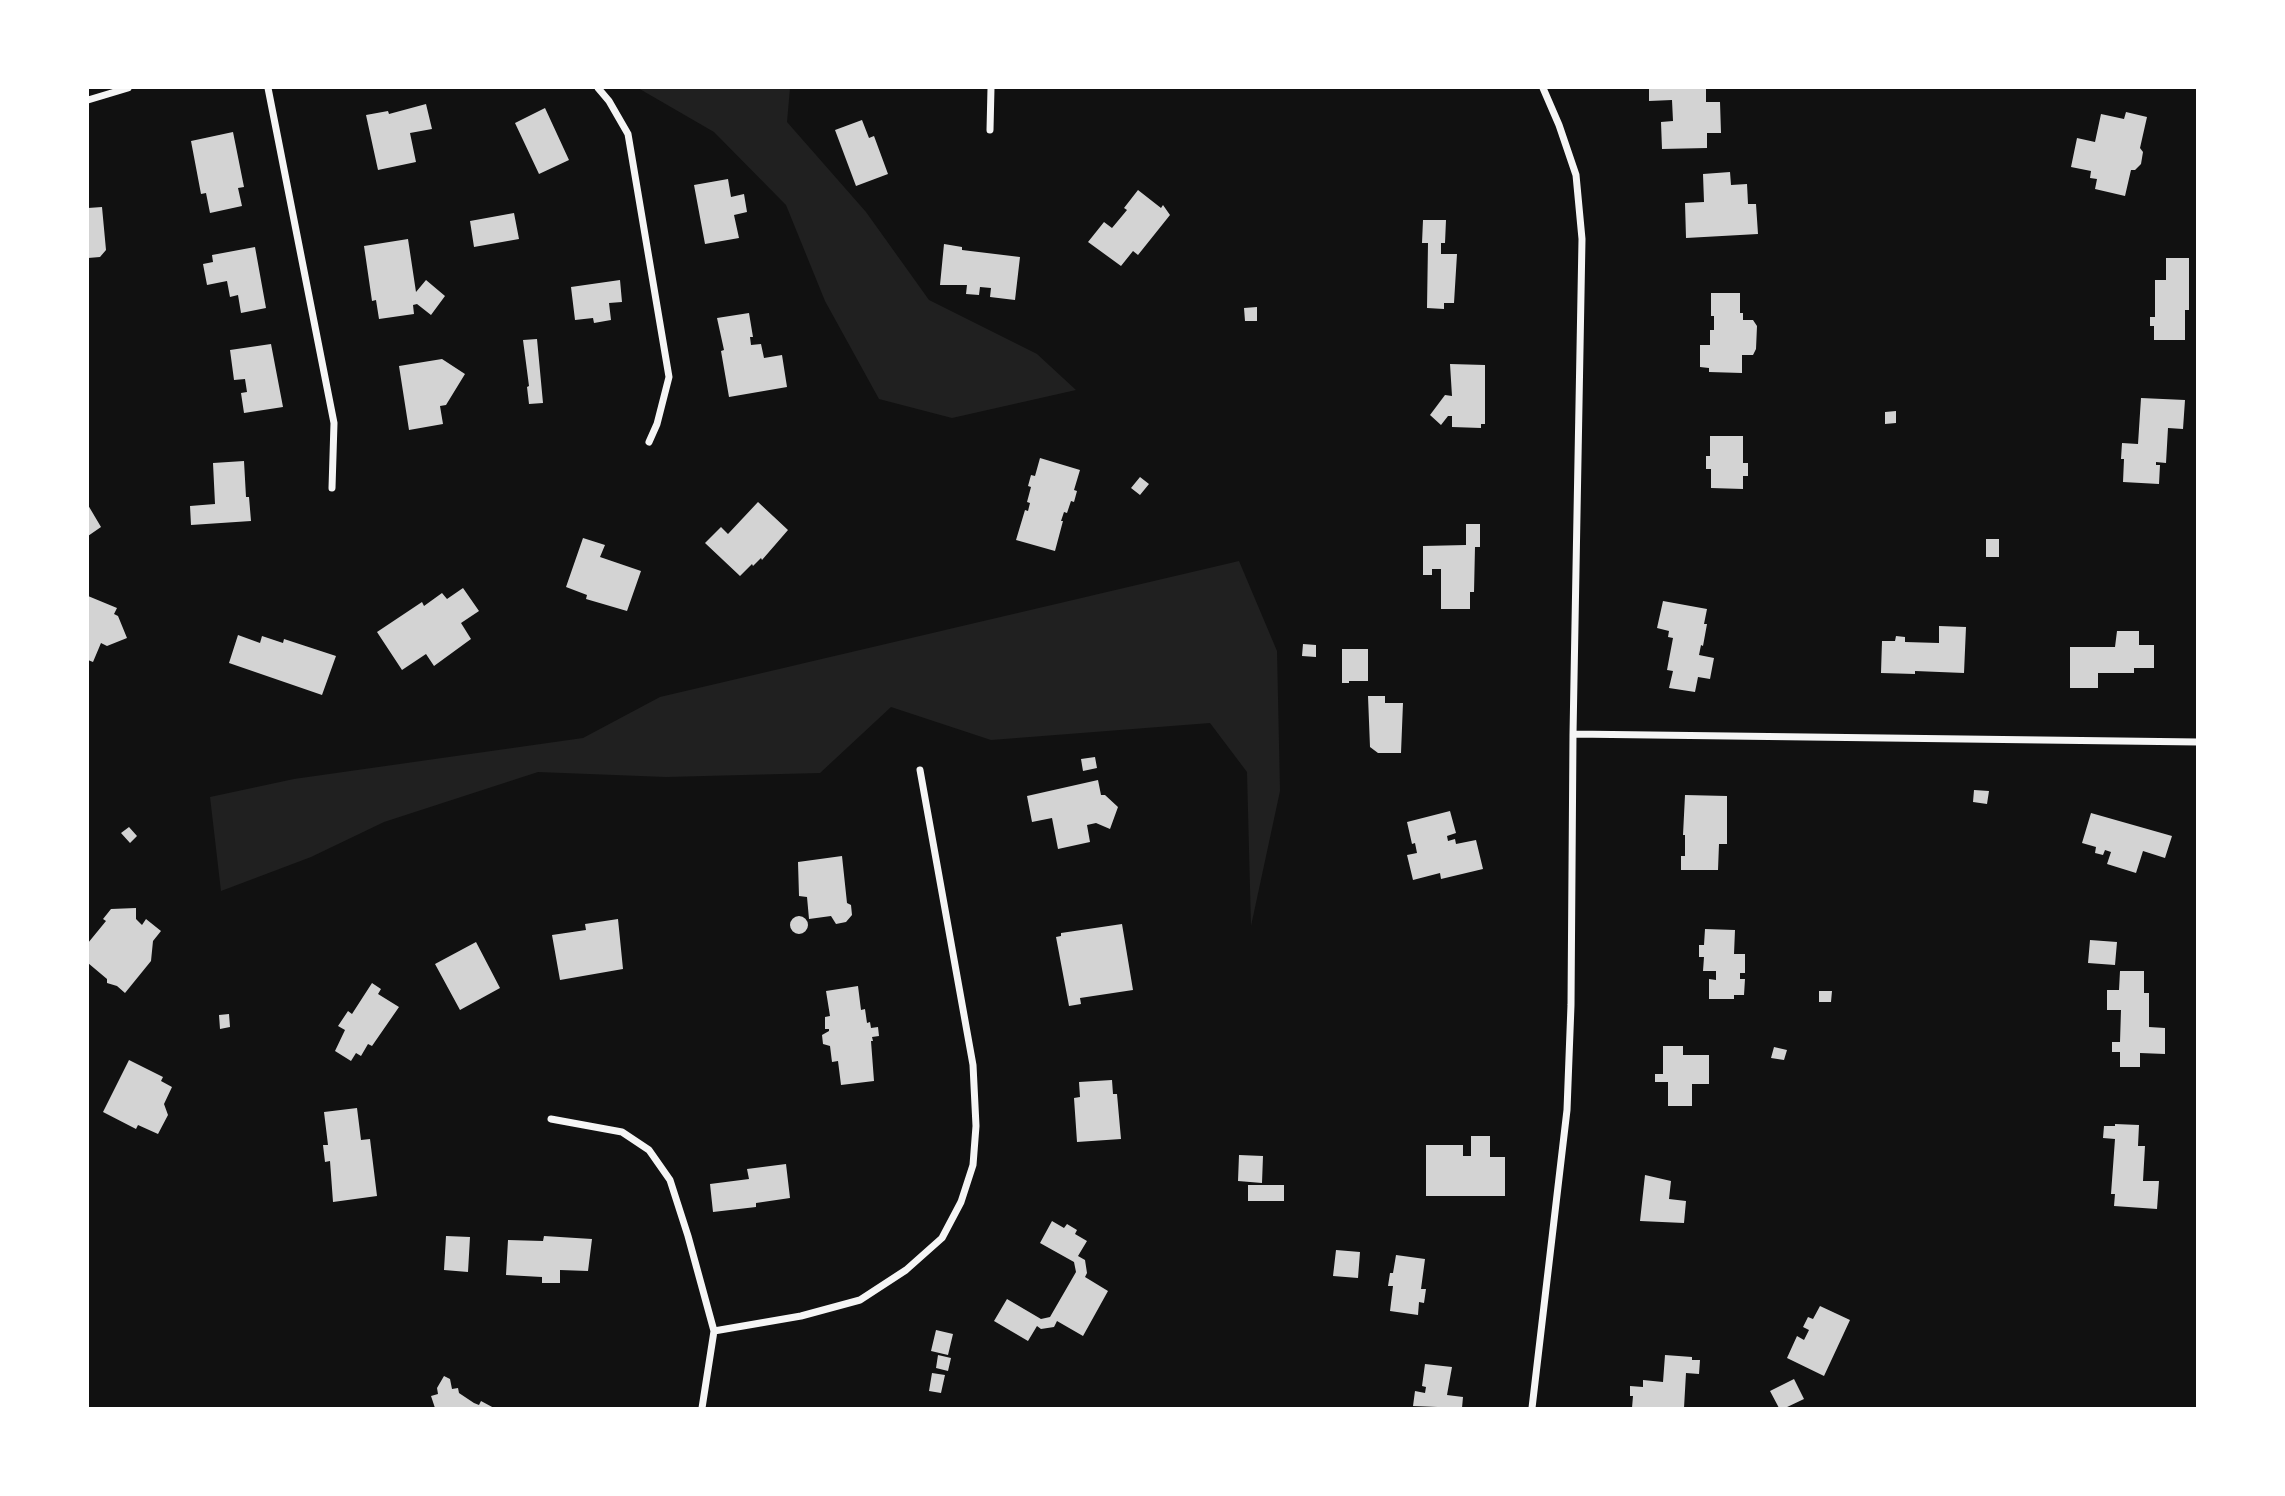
<!DOCTYPE html>
<style>
body{margin:0}
#map{position:relative;width:2285px;height:1496px;overflow:hidden;background:#111;font-family:"PT Sans Narrow",sans-serif}
canvas{display:block}
.frame{position:absolute;inset:0;border:89px solid #fff;pointer-events:none}
</style>
<div id="map">
<canvas width="2285" height="1496"></canvas>
<div class="frame"></div>
</div>
<script>
const ctx = document.querySelector('canvas').getContext('2d');
ctx.lineJoin = 'round';
function paint(path, color) {
  ctx.fillStyle = color;
  ctx.fill(path, 'evenodd');
}
function toPath(rows) {
  const path = new Path2D();
  for (const r of rows) {
    if (r.length === 3) {
      path.moveTo(r[0] + r[2], r[1]);
      path.arc(r[0], r[1], r[2], 0, 2 * Math.PI);
      continue;
    }
    path.moveTo(r[0], r[1]);
    for (let i = 2; i < r.length; i += 2) path.lineTo(r[i], r[i + 1]);
  }
  return path;
}
function trace(path, color, width, dash) {
  ctx.strokeStyle = color;
  ctx.lineWidth = width;
  ctx.lineCap = dash ? 'butt' : 'round';
  ctx.setLineDash(dash || []);
  ctx.stroke(path);
}
const green = toPath([
 [638,88,790,88,787,122,866,212,929,300,1037,354,1076,390,952,418,879,399,825,301,786,205,714,132],
 [1239,561,1277,651,1280,791,1251,926,1247,772,1210,723,991,740,891,707,820,773,666,777,538,772,384,822,311,857,221,891,210,797,294,779,583,738,660,697]
]);
const building = toPath([
 [1649,88,1706,88,1706,102,1720,102,1721,133,1707,133,1707,148,1662,149,1661,122,1673,121,1672,100,1649,101],
 [426,104,432,129,410,133,416,162,378,170,366,115,388,111,389,114],
 [545,108,569,160,539,174,515,123],
 [2126,112,2147,117,2140,148,2143,152,2141,164,2135,170,2131,170,2125,196,2095,189,2097,179,2090,178,2091,171,2071,167,2077,138,2095,142,2101,114,2124,119],
 [862,120,869,138,874,136,888,174,856,186,835,130],
 [233,132,244,187,238,188,242,206,210,213,206,193,201,194,191,141],
 [1730,172,1731,185,1747,184,1748,204,1756,204,1758,234,1686,238,1685,203,1704,202,1703,174],
 [728,179,731,197,744,194,747,212,734,215,739,238,705,244,694,185],
 [1138,190,1161,208,1163,205,1170,215,1138,255,1133,251,1121,266,1088,242,1104,222,1112,228,1127,210,1124,208],
 [102,207,106,250,100,257,88,258,88,208],
 [514,213,519,239,474,247,470,221],
 [1423,220,1446,220,1445,243,1441,243,1441,254,1457,254,1454,303,1444,303,1444,309,1427,308,1428,243,1422,243],
 [408,239,416,292,426,280,445,296,431,315,417,304,413,305,414,314,379,319,376,300,372,301,364,246],
 [944,244,962,247,962,250,1020,257,1015,300,990,297,991,288,980,287,979,295,966,294,967,285,940,285],
 [255,247,266,308,241,313,238,295,230,297,227,281,207,285,203,264,213,262,212,255],
 [2166,258,2189,258,2189,310,2185,310,2185,340,2154,340,2154,326,2150,326,2150,317,2155,317,2155,280,2166,280],
 [620,280,622,302,609,303,611,320,594,323,593,318,575,320,571,287],
 [1711,293,1740,293,1740,313,1743,313,1743,320,1753,320,1757,326,1756,349,1753,355,1742,355,1742,373,1709,372,1709,368,1700,367,1700,345,1710,345,1710,330,1714,330,1714,316,1711,316],
 [1257,307,1257,321,1245,321,1244,308],
 [749,313,753,337,750,337,751,345,761,344,764,358,782,355,787,387,729,397,721,351,724,350,717,318],
 [537,339,543,403,529,404,527,387,529,386,523,340],
 [271,344,283,407,244,413,241,393,247,392,245,379,234,380,230,350],
 [442,359,465,374,446,405,440,406,443,424,409,430,399,366],
 [1450,364,1485,365,1485,424,1481,424,1481,428,1452,427,1452,416,1448,416,1441,425,1430,415,1445,395,1452,396],
 [2141,398,2185,400,2183,429,2168,428,2166,463,2156,462,2156,465,2160,465,2159,484,2123,482,2124,459,2121,459,2122,443,2138,444],
 [1896,411,1896,423,1885,424,1885,412],
 [1710,436,1743,436,1743,463,1748,463,1748,476,1743,476,1743,489,1711,488,1711,469,1706,469,1706,456,1710,456],
 [1040,458,1080,470,1074,490,1077,491,1074,502,1071,501,1067,513,1064,512,1061,521,1063,521,1055,551,1016,540,1025,510,1028,511,1030,503,1027,502,1031,487,1028,486,1031,475,1035,476],
 [244,461,246,497,249,497,251,521,191,525,190,506,215,504,213,463],
 [1140,477,1149,484,1140,495,1131,488],
 [758,502,788,530,762,560,761,558,753,566,752,564,740,576,705,543,721,527,728,534],
 [88,505,101,527,88,536],
 [1466,524,1480,524,1480,547,1475,547,1474,592,1470,592,1470,609,1441,609,1441,569,1432,569,1432,575,1423,575,1423,546,1466,545],
 [583,538,605,545,600,557,641,571,627,611,586,599,587,595,566,587],
 [1986,539,1999,539,1999,557,1986,557],
 [463,588,479,611,461,623,471,639,434,666,426,654,402,670,377,632,422,602,424,606,442,593,447,599],
 [88,596,117,608,114,614,118,616,127,638,107,646,101,643,93,662,88,660],
 [1663,601,1707,609,1704,624,1707,624,1703,646,1701,645,1699,655,1714,658,1710,679,1698,677,1695,692,1669,688,1673,671,1667,670,1673,638,1668,637,1669,631,1657,628],
 [1939,626,1966,627,1964,673,1915,671,1915,674,1881,673,1882,641,1895,641,1896,636,1905,637,1905,642,1939,643],
 [2117,631,2139,631,2139,645,2154,645,2154,668,2134,668,2134,673,2098,673,2098,688,2070,688,2070,647,2115,647],
 [238,635,260,643,262,636,283,643,284,639,336,656,322,695,229,663],
 [1303,644,1316,645,1316,657,1302,656],
 [1342,649,1368,649,1368,681,1349,681,1349,683,1342,683],
 [1368,696,1385,696,1385,703,1403,703,1401,753,1378,753,1370,747],
 [1095,757,1097,768,1083,771,1081,759],
 [1098,780,1101,795,1105,795,1118,807,1110,829,1096,823,1087,825,1090,842,1058,849,1052,818,1032,822,1027,796],
 [1974,790,1989,791,1987,804,1973,802],
 [1685,795,1727,796,1727,844,1719,844,1718,870,1681,870,1681,856,1685,856,1685,835,1683,835],
 [1450,811,1456,833,1447,836,1448,841,1455,839,1456,844,1476,840,1483,869,1441,879,1440,873,1413,880,1407,855,1417,853,1415,843,1412,844,1407,822],
 [2091,813,2172,836,2165,858,2143,851,2136,873,2107,864,2111,852,2105,850,2103,855,2095,853,2096,847,2082,843],
 [129,827,137,836,130,843,121,833],
 [842,856,847,903,851,905,852,915,846,922,836,924,831,916,809,919,807,897,799,896,798,862],
 [136,908,136,919,142,925,146,919,161,931,153,941,151,961,125,993,117,986,107,983,107,979,88,963,88,943,106,921,103,919,111,909],
 [799,925,9],
 [618,919,623,969,560,980,552,935,586,930,585,924],
 [1122,924,1133,990,1080,998,1081,1004,1069,1006,1056,937,1061,936,1061,933],
 [1705,929,1735,930,1734,954,1745,954,1745,973,1740,973,1740,979,1745,979,1744,995,1734,995,1734,999,1709,999,1709,979,1716,980,1716,971,1703,971,1704,957,1699,957,1699,945,1704,945],
 [2090,940,2117,942,2115,965,2088,963],
 [476,942,500,988,460,1010,435,964],
 [2120,971,2144,971,2144,993,2149,993,2149,1027,2165,1028,2165,1054,2140,1053,2140,1067,2120,1067,2120,1052,2112,1052,2112,1042,2120,1042,2121,1010,2107,1010,2107,990,2119,990],
 [372,983,381,989,378,994,399,1007,372,1046,368,1044,361,1056,356,1053,351,1061,335,1051,345,1030,338,1026,348,1011,352,1014],
 [858,986,861,1010,865,1009,867,1023,870,1022,871,1028,878,1027,879,1036,872,1037,873,1041,871,1041,874,1081,841,1085,838,1061,832,1062,830,1046,823,1044,822,1035,829,1031,829,1029,825,1029,825,1017,830,1016,826,991],
 [1819,991,1832,991,1831,1002,1819,1002],
 [229,1014,230,1027,220,1029,219,1015],
 [1663,1046,1683,1046,1683,1055,1709,1055,1709,1084,1692,1084,1692,1106,1668,1106,1668,1082,1655,1082,1655,1074,1663,1074],
 [1774,1047,1787,1050,1784,1060,1771,1058],
 [129,1060,163,1077,161,1081,172,1087,164,1104,168,1115,158,1134,138,1125,136,1129,103,1112],
 [1112,1080,1113,1094,1117,1094,1121,1139,1077,1142,1074,1098,1080,1097,1079,1082],
 [357,1108,361,1140,370,1139,377,1196,333,1202,330,1161,325,1162,323,1145,328,1145,324,1112],
 [2115,1124,2139,1125,2138,1146,2145,1146,2143,1181,2159,1181,2157,1209,2114,1206,2115,1194,2111,1194,2115,1139,2103,1138,2104,1126,2115,1126],
 [1471,1136,1490,1136,1490,1157,1505,1157,1505,1196,1426,1196,1426,1145,1463,1145,1463,1156,1471,1156],
 [1239,1155,1263,1156,1262,1183,1238,1181],
 [786,1164,790,1198,756,1203,756,1207,713,1212,710,1184,749,1179,747,1169],
 [1645,1175,1671,1181,1669,1199,1686,1201,1684,1223,1640,1221],
 [1248,1185,1284,1185,1284,1201,1248,1201],
 [1052,1221,1064,1228,1067,1224,1077,1230,1075,1234,1087,1241,1078,1256,1085,1260,1087,1273,1085,1277,1108,1291,1083,1336,1057,1321,1054,1327,1041,1329,1037,1326,1028,1341,994,1321,1007,1299,1041,1319,1050,1317,1076,1272,1074,1262,1040,1243],
 [446,1236,470,1237,468,1272,444,1270],
 [544,1236,592,1239,588,1271,560,1270,560,1283,542,1283,542,1277,506,1275,508,1240,543,1241],
 [1336,1250,1360,1252,1358,1278,1333,1276],
 [1396,1255,1425,1259,1421,1289,1426,1289,1424,1303,1419,1302,1418,1315,1390,1311,1393,1286,1388,1286,1390,1273,1393,1273],
 [1820,1306,1850,1320,1824,1376,1787,1358,1797,1336,1804,1340,1809,1330,1803,1327,1808,1317,1813,1319],
 [936,1330,953,1334,948,1355,931,1351],
 [938,1355,951,1358,948,1371,936,1368],
 [1665,1355,1692,1357,1692,1360,1700,1360,1699,1374,1686,1373,1684,1408,1632,1408,1633,1396,1630,1396,1630,1386,1643,1387,1643,1380,1663,1382],
 [1425,1364,1452,1367,1447,1395,1463,1397,1462,1408,1413,1406,1415,1391,1425,1393,1426,1387,1422,1386],
 [932,1373,945,1375,941,1393,929,1391],
 [444,1376,450,1379,452,1389,458,1388,459,1393,474,1403,479,1405,481,1401,494,1408,435,1408,431,1396,438,1394,437,1388],
 [1794,1379,1804,1399,1785,1408,1779,1408,1770,1391]
]);
const minor = toPath([
 [268,88,334,423,332,488],
 [598,88,609,101,628,134,669,377,657,424,649,442],
 [88,100,128,88],
 [990,130,991,88],
 [1573,734,2198,742],
 [551,1119,622,1132,649,1150,670,1180,688,1236,714,1331,702,1408],
 [714,1331,801,1316,860,1300,906,1270,942,1238,961,1202,973,1165,976,1126,973,1065,920,770],
 [1532,1408,1567,1110,1571,1005,1573,734,1582,239,1576,175,1559,125,1543,88]
]);
paint(green, '#202020');
paint(building, '#d3d3d3');
trace(minor, '#f5f5f5', 7);
</script>
